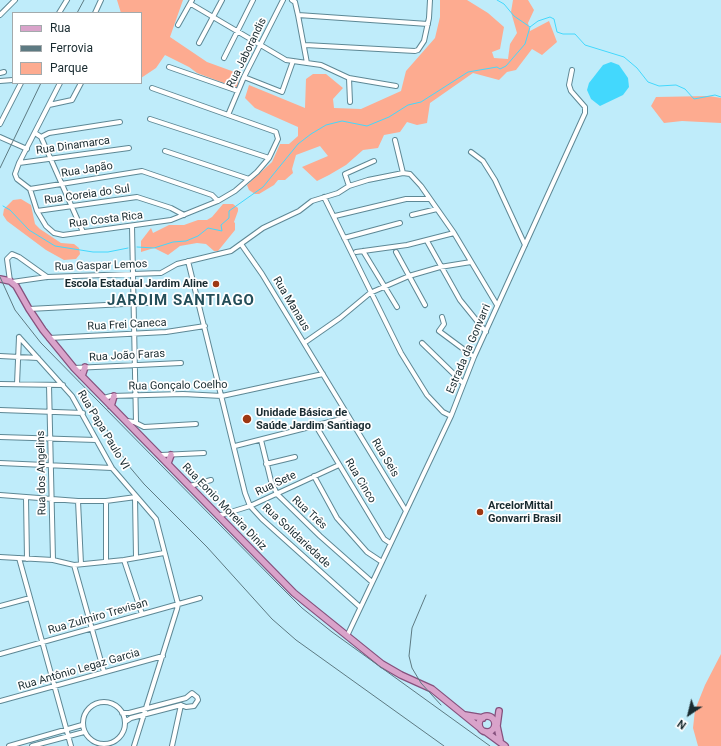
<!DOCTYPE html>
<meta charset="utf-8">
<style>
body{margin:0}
#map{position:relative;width:721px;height:746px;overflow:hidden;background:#bfecfa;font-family:Roboto,sans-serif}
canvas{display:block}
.legend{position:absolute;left:12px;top:12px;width:130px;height:72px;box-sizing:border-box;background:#fff;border:1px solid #a3aaac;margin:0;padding:5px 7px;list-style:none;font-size:12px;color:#192b30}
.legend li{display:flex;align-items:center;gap:8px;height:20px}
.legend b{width:20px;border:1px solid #a3aaac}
.north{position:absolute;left:669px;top:694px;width:40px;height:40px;-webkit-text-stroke:3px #fff;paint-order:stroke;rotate:215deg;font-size:11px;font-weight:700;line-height:16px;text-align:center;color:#192b30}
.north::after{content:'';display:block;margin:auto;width:14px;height:18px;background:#192b30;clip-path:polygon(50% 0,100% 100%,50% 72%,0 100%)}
</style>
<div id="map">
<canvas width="721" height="746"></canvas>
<ul class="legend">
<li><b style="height:5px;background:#d9a3ca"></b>Rua</li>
<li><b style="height:5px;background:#5d7a82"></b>Ferrovia</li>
<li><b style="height:11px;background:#fdab90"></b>Parque</li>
</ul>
<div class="north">N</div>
</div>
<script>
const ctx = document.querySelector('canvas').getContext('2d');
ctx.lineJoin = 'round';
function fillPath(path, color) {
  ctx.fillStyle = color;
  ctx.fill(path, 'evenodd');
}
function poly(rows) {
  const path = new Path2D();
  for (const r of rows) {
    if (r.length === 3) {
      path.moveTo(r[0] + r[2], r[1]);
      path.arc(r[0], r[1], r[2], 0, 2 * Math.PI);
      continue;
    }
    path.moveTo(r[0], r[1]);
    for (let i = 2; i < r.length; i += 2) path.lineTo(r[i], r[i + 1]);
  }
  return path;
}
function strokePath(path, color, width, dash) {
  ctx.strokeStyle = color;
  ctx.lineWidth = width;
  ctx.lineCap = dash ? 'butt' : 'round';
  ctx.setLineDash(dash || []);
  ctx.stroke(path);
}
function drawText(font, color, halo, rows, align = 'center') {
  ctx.font = font + ' Roboto,sans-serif';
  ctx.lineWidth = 3.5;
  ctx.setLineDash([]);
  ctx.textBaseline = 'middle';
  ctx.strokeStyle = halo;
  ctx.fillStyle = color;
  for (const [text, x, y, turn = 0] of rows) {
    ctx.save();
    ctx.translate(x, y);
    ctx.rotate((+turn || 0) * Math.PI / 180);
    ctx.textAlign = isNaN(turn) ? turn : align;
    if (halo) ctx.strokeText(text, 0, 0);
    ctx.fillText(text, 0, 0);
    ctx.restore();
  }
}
fillPath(poly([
 [117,0,183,0,170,37,207,62,240,74,237,88,197,73,189,67,165,55,156,68,141,78,141,13,121,13],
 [440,0,467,0,488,13,504,27,500,49,492,52,494,58,508,59,510,44,517,33,511,12,513,0,528,0,534,10,528,23,530,31,549,21,557,42,542,55,532,49,516,70,507,72,499,80,473,73,430,103,427,123,417,125,407,122,400,132,384,135,378,148,363,150,346,165,329,175,317,181,302,167,328,156,320,146,296,155,292,169,293,173,285,180,278,180,274,185,259,194,255,194,249,190,247,185,272,162,280,144,289,144,298,136,298,127,255,108,245,98,249,85,305,108,306,79,313,74,326,74,343,88,333,99,334,108,361,109,401,91,406,71,435,38,440,17],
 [709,96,721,98,721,123,682,121,664,123,651,106,656,97],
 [21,199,31,205,35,224,40,229,61,243,74,244,79,248,80,254,76,259,64,260,46,250,7,221,3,215,4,209,13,200],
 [223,204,233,204,238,208,238,211,234,222,235,223,235,230,218,251,214,251,206,244,197,243,180,246,168,255,154,248,141,252,141,241,151,228,153,233,169,225,184,225,198,220,207,220,212,217],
 [721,654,721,746,698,746,693,728,695,710,705,685]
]), '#fdab90');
fillPath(poly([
 [611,62,619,65,628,78,629,87,623,95,600,106,591,99,587,90,589,83,603,65]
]), '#43d8fd');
strokePath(poly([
 [497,0,504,4,514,16,530,27,538,21,550,17,554,19,557,32,563,34,575,34,585,45,624,57,637,68,648,82,659,86,676,85,685,89,694,99,715,95,721,97],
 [3,206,10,210,29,230,55,246,93,252,108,252,128,248],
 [137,247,154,248,173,242,186,241,198,236,208,228,222,231,221,225,229,218,229,211,263,187,298,144,311,134,326,125,342,121,367,126,389,117,408,105,421,102,468,72,497,67,500,69,506,66,525,44,530,27]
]), '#43d8fd', 1);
const minor = poly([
 [292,0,295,2,298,15,307,63],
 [191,4,286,60,321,65,349,78,396,86],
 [59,13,67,0],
 [95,13,101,0],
 [0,15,15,0],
 [298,15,428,24],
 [178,25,192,0],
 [199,43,222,0],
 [305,45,415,51,418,50,424,41,429,18,430,0],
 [224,58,253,0],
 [169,67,238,91],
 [0,73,4,72],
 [244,77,282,92,293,61],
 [349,78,350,102],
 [0,81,13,80],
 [60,83,19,163,15,174,17,179,30,189,37,211,46,226,54,233,63,235,171,220,218,201,235,191,257,172,269,158,278,139,276,132,152,88],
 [49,105,72,100,81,83],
 [228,115,244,77,283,0],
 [150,119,269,158],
 [0,124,21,83],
 [35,133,41,137,83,232],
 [0,137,27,149],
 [41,137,49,133,120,122],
 [395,140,403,173,410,174,421,186,454,233,497,305],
 [165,151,249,179],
 [471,152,483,161,495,180,525,245],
 [19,163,129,148],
 [349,186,345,174,374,161],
 [30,189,142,171,212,195,218,201],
 [324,197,401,353,427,395,443,412,451,416],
 [37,211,137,197,171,208,184,215],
 [412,215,437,209],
 [335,216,406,199,430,199],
 [132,226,136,422],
 [344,238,400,223],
 [427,241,460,300,486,332],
 [241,244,262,274,406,511],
 [363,251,397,307],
 [356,252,407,245,454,233],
 [396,252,425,305],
 [188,261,245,493,250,506,262,519,360,607],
 [10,281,7,259,12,254,19,257,47,277],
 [12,282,47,277,161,273,177,264,231,251,263,228,299,211,312,201,338,193,349,186,368,180,403,173],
 [29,309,163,302],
 [442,317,444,324,439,331,474,357],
 [19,337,72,396,112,468,156,519,178,604,177,609,134,746],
 [49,338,166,332,205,326],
 [304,343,340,318,370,293,409,276,440,267,471,262],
 [422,343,463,383],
 [0,356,38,358],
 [74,368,181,363],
 [0,384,63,385],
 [17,384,19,337],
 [49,385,53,560],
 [104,398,111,396,183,394,222,396,323,374],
 [0,410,83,413],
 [127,421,134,422,144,427,196,424],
 [316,426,384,539,390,543],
 [0,437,96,440],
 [261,440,271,481,277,494,320,536,372,582],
 [235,446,349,417],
 [161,455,204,453],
 [0,463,112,468],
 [266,464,295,457],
 [314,476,337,518,367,552,382,562],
 [190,486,211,480],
 [0,495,78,501,106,501,136,497],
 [135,497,136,557],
 [26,498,27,559],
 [78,501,81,564],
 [106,501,106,562],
 [218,516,250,506,339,465],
 [0,557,53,560,74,565,124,560,164,553],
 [19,558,71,746],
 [124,560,142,614],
 [74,565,104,672],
 [0,606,30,598],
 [347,636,451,416,474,357,585,113,585,107,571,91,569,85,572,70],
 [0,654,200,598],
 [0,701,163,656],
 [104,723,21],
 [122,713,129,713,186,698,192,693,197,697,198,700,194,706,186,707,181,705,131,718,125,722],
 [9,746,82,725],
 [32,746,84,732],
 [172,746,181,705]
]);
const major = poly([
 [0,279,10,281,16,286,29,309,43,330,74,368,294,593,382,664,401,675,432,689,480,728],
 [82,376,85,367],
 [111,406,114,396],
 [168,463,171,455],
 [499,711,497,726,500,740],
 [465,715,483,718],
 [487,724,8],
 [486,732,505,746]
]);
strokePath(minor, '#5e8895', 6);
strokePath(major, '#85517d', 8);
strokePath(minor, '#fff', 4);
strokePath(major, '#d9a3ca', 5.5);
strokePath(poly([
 [77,13,84,0],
 [0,168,41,83],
 [0,277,15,310,41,343,278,584,302,608,332,632,490,746],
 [86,395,128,465,144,484,207,547,272,619,296,640,444,746],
 [426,595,412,628,409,656,412,668,421,683,441,705]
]), '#5d7a82', 1);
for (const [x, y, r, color] of [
 [216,284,4,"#9e3812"],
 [247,419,5,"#9e3812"],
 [480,512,4,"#9e3812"]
]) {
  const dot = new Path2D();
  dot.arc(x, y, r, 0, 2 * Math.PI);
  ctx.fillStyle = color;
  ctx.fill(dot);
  strokePath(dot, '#fff', 1.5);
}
drawText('11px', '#192b30', '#fff', [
 ["Rua Jaborandis",247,53,-64],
 ["Rua Dinamarca",73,146,-8],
 ["Rua Japão",87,170,-9],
 ["Rua Coreia do Sul",87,195,-8],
 ["Rua Costa Rica",106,220,-7],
 ["Rua Gaspar Lemos",101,266,-2],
 ["Rua Manaus",291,304,59],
 ["Rua Frei Caneca",127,325,-3],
 ["Estrada da Gonvarri",469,349,-67],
 ["Rua João Faras",127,356,-3],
 ["Rua Gonçalo Coelho",178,386,-1],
 ["Rua Papa Paulo VI",103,430,59],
 ["Rua Seis",385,458,59],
 ["Rua dos Angelins",42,473,-91],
 ["Rua Cinco",360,481,59],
 ["Rua Sete",276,484,-25],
 ["Rua Eonio Moreira Diniz",224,507,46],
 ["Rua Três",309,513,43],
 ["Rua Solidariedade",296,536,43],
 ["Rua Zulmiro Trevisan",98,617,-16],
 ["Rua Antônio Legaz Garcia",79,670,-16]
]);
drawText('bold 11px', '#192b30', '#fff', [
 ["Escola Estadual Jardim Aline",208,284,"right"],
 ["Unidade Básica de",256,413],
 ["Saúde Jardim Santiago",256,426],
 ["ArcelorMittal",488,506],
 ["Gonvarri Brasil",488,519]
], 'left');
ctx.letterSpacing = '1px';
drawText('bold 15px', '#244e59', '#fff', [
 ["JARDIM SANTIAGO",181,301]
]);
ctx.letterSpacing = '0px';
</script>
